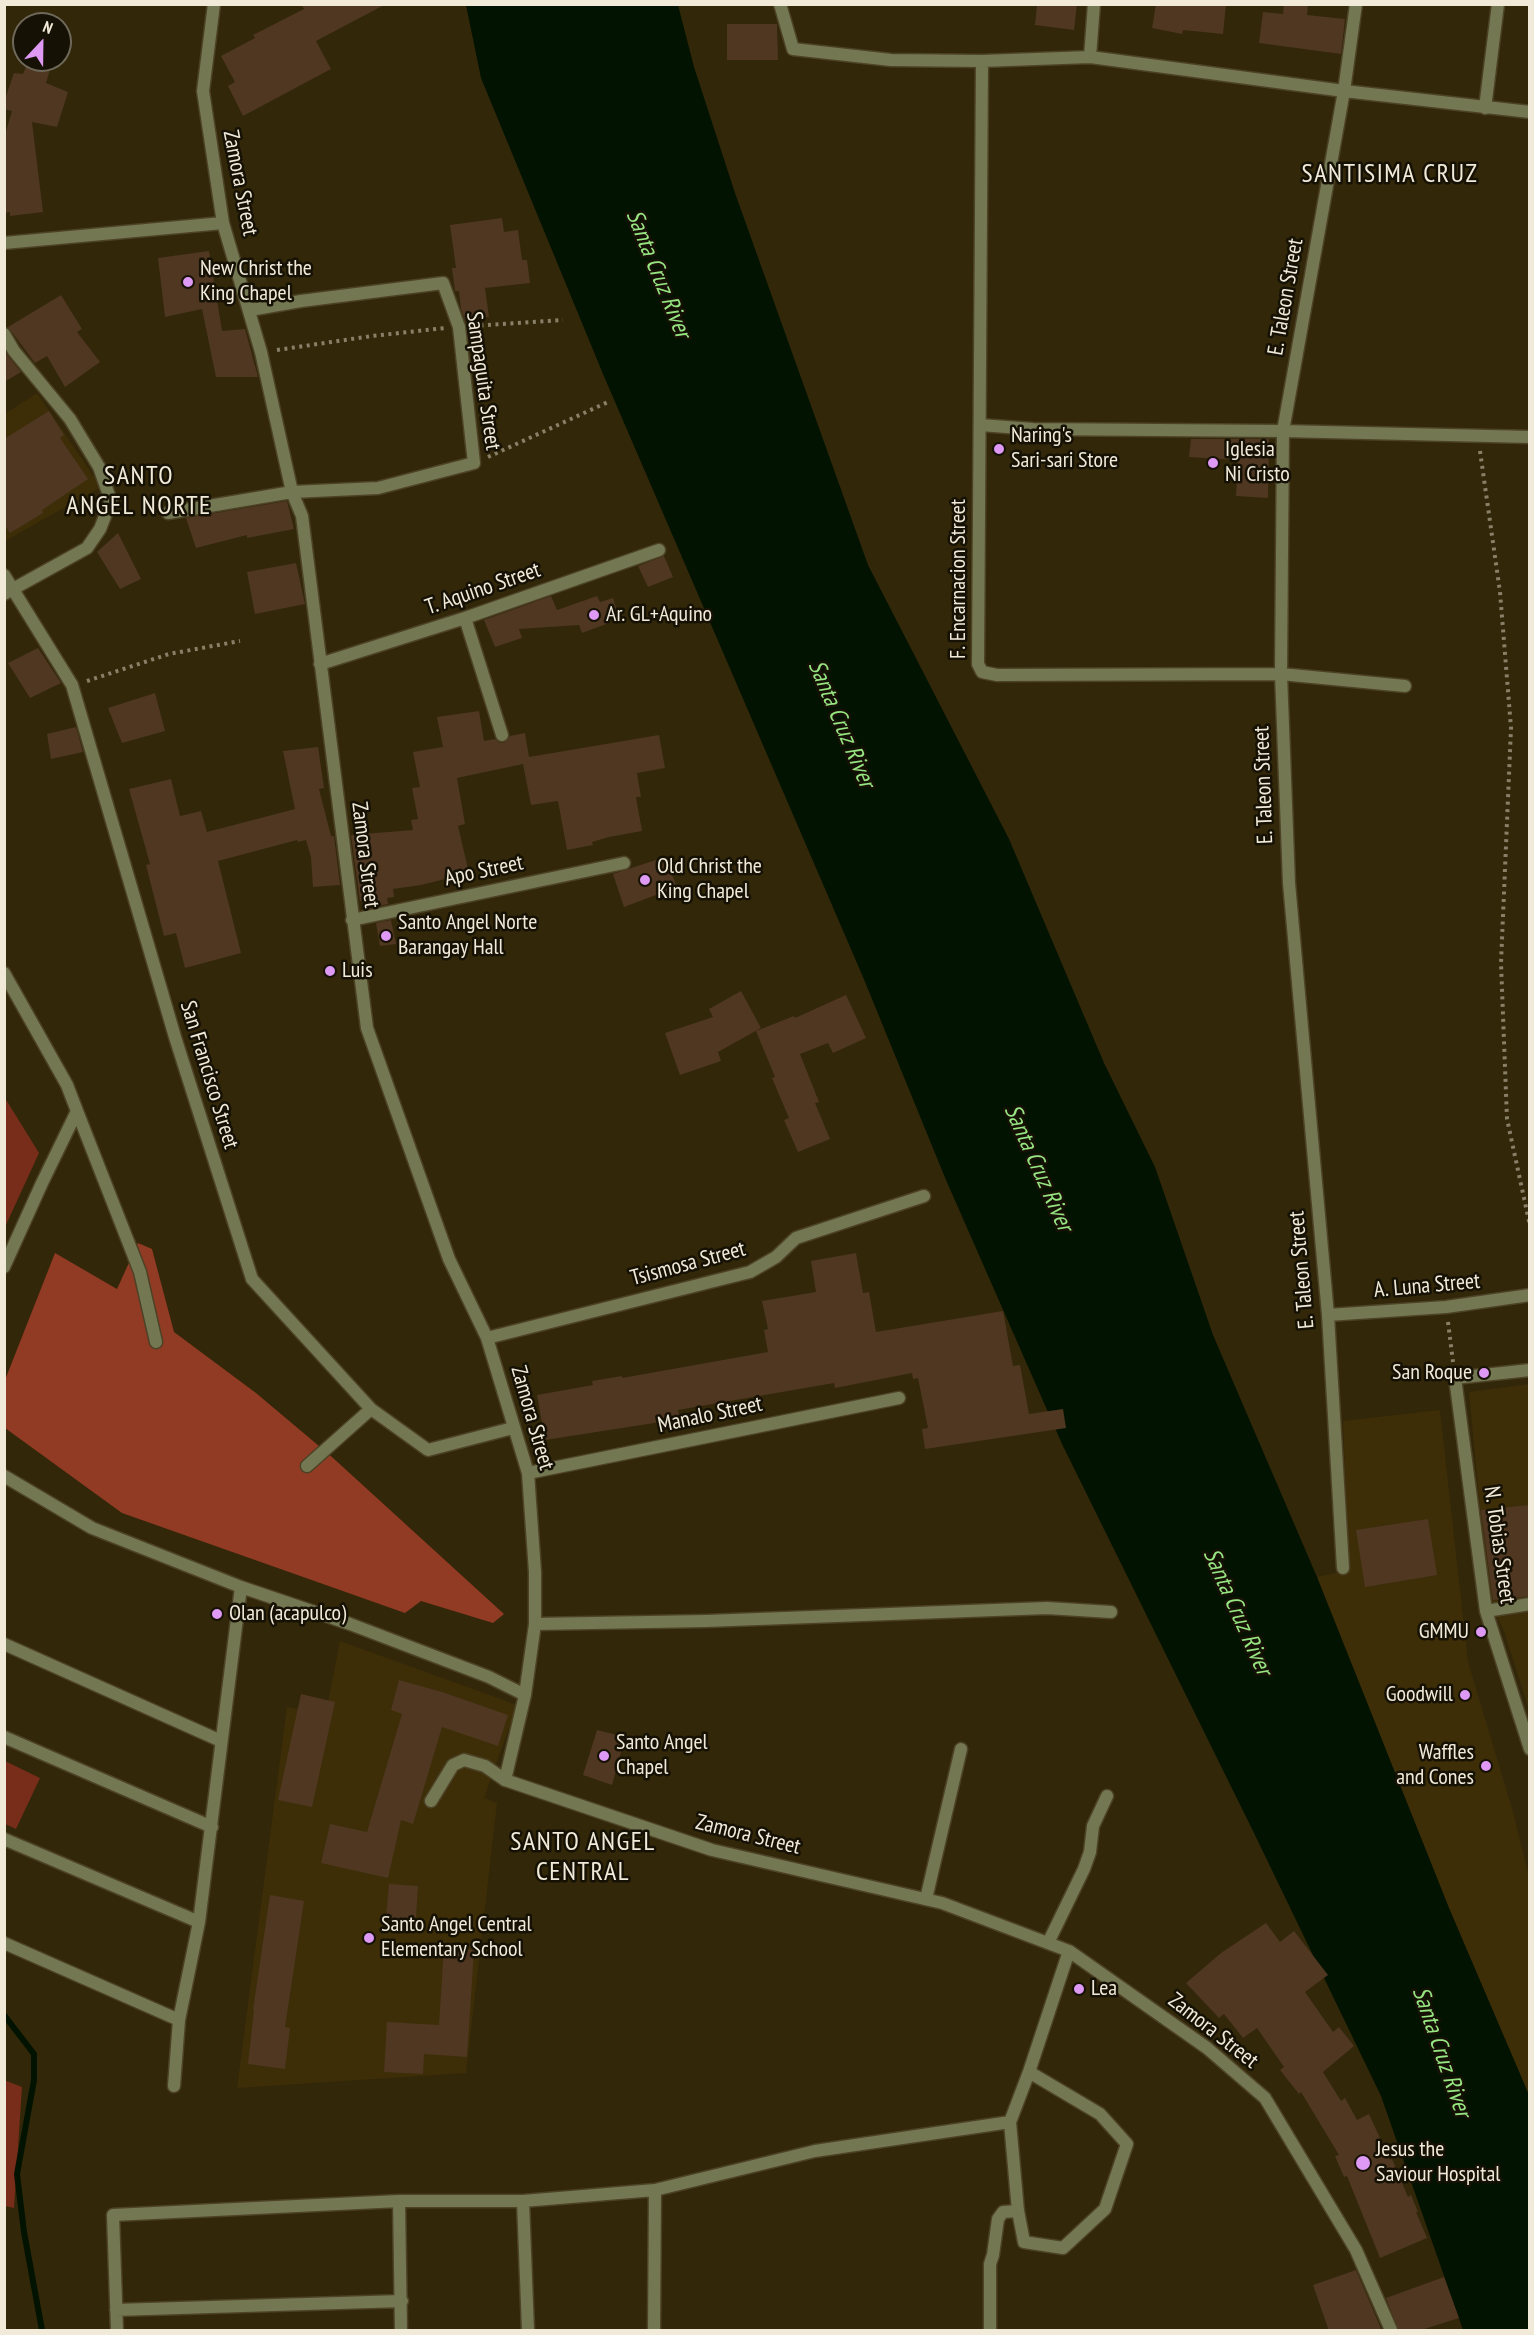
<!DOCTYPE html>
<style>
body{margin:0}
#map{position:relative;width:1534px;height:2335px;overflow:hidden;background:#322709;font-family:"PT Sans Narrow",sans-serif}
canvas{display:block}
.frame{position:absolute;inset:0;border:6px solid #f1ead9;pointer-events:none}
.north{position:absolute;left:12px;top:12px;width:60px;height:60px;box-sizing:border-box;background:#161105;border:2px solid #6e685a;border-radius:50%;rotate:22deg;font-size:16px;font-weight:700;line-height:24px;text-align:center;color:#f1ead9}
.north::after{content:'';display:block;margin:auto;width:21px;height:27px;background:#dd99f3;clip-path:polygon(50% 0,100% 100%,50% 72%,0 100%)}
</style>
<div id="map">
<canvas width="1534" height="2335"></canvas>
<div class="frame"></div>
<div class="north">N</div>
</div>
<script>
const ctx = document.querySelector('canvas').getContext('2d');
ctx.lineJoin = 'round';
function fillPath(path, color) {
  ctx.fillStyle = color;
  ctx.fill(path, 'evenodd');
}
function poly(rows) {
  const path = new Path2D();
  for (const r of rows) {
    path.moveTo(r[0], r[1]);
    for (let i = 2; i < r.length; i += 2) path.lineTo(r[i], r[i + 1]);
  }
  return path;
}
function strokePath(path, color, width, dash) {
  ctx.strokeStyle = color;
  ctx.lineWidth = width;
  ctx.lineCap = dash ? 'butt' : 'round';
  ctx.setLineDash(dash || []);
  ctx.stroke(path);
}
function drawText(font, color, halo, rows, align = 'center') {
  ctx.font = font + ' "PT Sans Narrow",sans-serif';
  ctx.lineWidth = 5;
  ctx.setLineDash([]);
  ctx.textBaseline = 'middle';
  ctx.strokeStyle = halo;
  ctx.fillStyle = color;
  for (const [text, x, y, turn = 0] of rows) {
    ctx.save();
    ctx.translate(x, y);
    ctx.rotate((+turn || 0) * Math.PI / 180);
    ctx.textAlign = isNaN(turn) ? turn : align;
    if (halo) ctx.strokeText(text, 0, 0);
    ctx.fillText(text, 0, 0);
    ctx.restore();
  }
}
fillPath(poly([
 [37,393,101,487,5,541,5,414],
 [1529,1384,1529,1710,1504,1631,1489,1601,1469,1392],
 [1440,1410,1468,1662,1513,1812,1529,1876,1529,2095,1449,1908,1317,1577,1349,1570,1343,1421],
 [340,1641,517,1705,484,1798,497,1803,466,2073,237,2088,287,1707,326,1713]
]), '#3d2e08');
fillPath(poly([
 [5,1098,39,1153,5,1227,4,1098],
 [5,1761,40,1778,16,1829,5,1824],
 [4,2080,22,2087,14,2208,5,2206]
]), '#772d1a');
fillPath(poly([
 [138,1243,152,1249,174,1332,256,1393,332,1457,504,1614,493,1623,421,1601,405,1613,122,1513,5,1428,5,1380,55,1253,117,1289]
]), '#913a24');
fillPath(poly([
 [466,5,678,5,694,67,735,193,868,565,1009,839,1104,1063,1155,1167,1213,1335,1317,1577,1449,1908,1529,2095,1529,2330,1463,2330,1381,2096,1254,1833,1062,1444,946,1180,863,977,603,374,481,78]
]), '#031301');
strokePath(poly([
 [4,2015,34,2054,34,2080,17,2174,24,2232,42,2330]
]), '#031301', 6);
fillPath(poly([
 [301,4,386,4,316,41,331,69,243,116,228,86,235,82,221,56,255,38,253,35,304,9],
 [1037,4,1077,4,1074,30,1035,25],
 [1156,4,1226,4,1223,34,1183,30,1182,34,1152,28],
 [1284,4,1308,4,1307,15,1345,19,1341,54,1259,43,1263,12,1283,14],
 [727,24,777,24,778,60,727,60],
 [29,60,38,60,51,66,46,83,68,92,57,127,32,122,43,212,10,216,10,212,4,213,4,138,12,111,4,109,4,102,14,73,23,74],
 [502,218,504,232,518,230,522,260,527,260,530,283,485,288,489,317,465,320,461,309,459,291,455,291,452,268,456,268,450,225],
 [209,251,222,331,245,329,258,377,216,377,202,309,165,317,158,258],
 [61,295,82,329,77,332,100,362,65,387,47,356,35,363,8,327],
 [4,351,21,372,4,382],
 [49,411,64,435,60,438,88,479,42,510,43,513,10,533,4,524,4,439],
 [1191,439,1269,439,1268,498,1236,496,1238,460,1189,457],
 [287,501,294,529,247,538,247,535,196,548,186,518],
 [118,533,141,579,120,589,97,552],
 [664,556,673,577,648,587,638,566],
 [296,563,305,604,255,614,247,572],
 [551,596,557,610,597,596,600,602,613,598,618,614,607,617,609,623,582,633,579,625,519,629,522,638,495,647,484,620],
 [38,648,61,683,30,698,8,663],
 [155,693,165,731,122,743,108,708],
 [479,711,484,741,495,739,500,743,504,743,510,736,525,733,529,757,659,735,665,768,637,773,641,797,636,797,642,831,609,837,592,842,593,845,567,850,558,801,531,805,523,764,457,778,465,824,458,826,469,873,421,885,393,889,394,897,387,898,388,904,373,907,372,900,360,901,351,835,413,830,411,820,418,819,412,788,420,787,413,752,443,747,437,717],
 [76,727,83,752,51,759,47,734],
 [318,747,324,788,319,789,331,836,334,836,340,885,313,887,311,857,306,840,298,842,297,840,218,861,241,953,185,968,176,933,164,936,146,865,150,864,129,789,171,779,180,816,201,811,207,832,295,809,283,751],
 [665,857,677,887,624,907,613,874],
 [391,920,396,944,380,946,376,923],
 [741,991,761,1028,718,1052,721,1061,680,1075,665,1033,713,1017,709,1009],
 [846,995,866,1038,833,1053,828,1043,800,1054,819,1102,815,1103,830,1139,798,1152,784,1120,789,1118,772,1078,775,1077,756,1031,794,1016,795,1018],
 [856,1253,863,1293,869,1292,876,1332,1003,1311,1013,1366,1020,1365,1029,1414,1063,1409,1066,1428,925,1449,922,1429,928,1428,918,1378,913,1379,912,1373,835,1388,834,1383,678,1410,680,1419,545,1440,537,1395,593,1385,592,1381,622,1376,622,1378,768,1352,764,1330,768,1329,762,1301,816,1292,811,1261],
 [1530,1505,1530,1596,1493,1600,1481,1510],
 [1428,1519,1437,1575,1365,1587,1356,1530],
 [399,1680,442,1692,508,1715,498,1746,442,1727,413,1824,401,1820,388,1878,321,1863,330,1824,367,1832,402,1714,391,1710],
 [301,1694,335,1702,312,1807,278,1800],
 [597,1730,625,1737,612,1785,583,1775],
 [389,1884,418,1886,415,1931,385,1928],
 [270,1895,304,1901,285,2027,290,2028,285,2069,248,2064,254,2010,253,2010],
 [1266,1923,1280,1942,1294,1931,1328,1975,1305,1992,1333,2032,1339,2027,1354,2046,1323,2072,1341,2101,1345,2098,1357,2120,1369,2114,1390,2160,1392,2159,1408,2197,1411,2195,1418,2212,1416,2212,1427,2238,1380,2258,1347,2176,1344,2177,1335,2156,1339,2155,1301,2092,1299,2094,1280,2070,1284,2067,1257,2028,1243,2038,1224,2014,1219,2018,1186,1983,1221,1953],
 [444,1948,474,1950,467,2057,424,2054,423,2074,384,2072,387,2022,439,2025],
 [1356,2270,1382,2331,1329,2331,1313,2285],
 [1444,2277,1459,2318,1418,2331,1399,2331,1386,2298]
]), '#4f3722');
const service = poly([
 [980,425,1033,429,1283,431],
 [431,1801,453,1765,464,1760,485,1766,505,1780],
 [990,2330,990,2264,993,2255,998,2219,1003,2212,1018,2211]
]);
const minor = poly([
 [214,4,203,91,223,223,261,352,292,492,302,516,367,1028,449,1259,487,1338,528,1473,535,1572,535,1624,525,1695,505,1780,712,1850,942,1903,1069,1951,1207,2048,1265,2098,1356,2250,1391,2330],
 [780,4,793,49,891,60,982,61,1090,57,1344,91,1530,112],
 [1090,57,1094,4],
 [982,61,978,664,982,672,997,675,1281,674,1405,686],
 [1485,108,1498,4],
 [4,243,223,223],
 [4,334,14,351,70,419,99,467,111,501,100,529,87,548,4,594],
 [1283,431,1530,437],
 [168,513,292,492,378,488,474,463,459,327,443,283,301,301,250,310],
 [4,575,72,685,175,1037,252,1279,371,1409,428,1450,513,1428],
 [465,618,502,735],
 [320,664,465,618,659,550],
 [352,920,624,863],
 [4,973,67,1085,77,1111,42,1183,4,1267],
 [77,1111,140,1272,156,1342],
 [1328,1315,1446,1307,1530,1295],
 [487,1338,750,1272,776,1257,796,1238,924,1196],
 [1530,1370,1455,1378,1486,1611,1530,1749],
 [307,1466,371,1409],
 [528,1473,899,1398],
 [4,1476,92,1528,241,1587,350,1624,489,1677,525,1695],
 [1343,1568,1328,1315,1289,883,1281,674,1283,431,1344,91,1356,4],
 [1486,1611,1530,1604],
 [535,1624,706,1621,1047,1608,1111,1612],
 [4,1644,221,1741],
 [4,1737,212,1827],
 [4,1839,199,1922],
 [926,1899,961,1749],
 [4,1943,179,2020],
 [1048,1943,1084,1869,1090,1852,1093,1826,1107,1796],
 [174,2086,179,2020,199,1922,241,1587],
 [1010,2122,1018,2211,1024,2242,1063,2248,1105,2209,1127,2144,1100,2114,1029,2072],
 [399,2201,401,2330],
 [523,2201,528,2330],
 [116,2310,402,2301],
 [117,2330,113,2215,399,2201,523,2201,655,2190,815,2151,1010,2122,1029,2072,1069,1951],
 [654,2330,655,2190]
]);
strokePath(service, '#4d4226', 15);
strokePath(minor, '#4d4226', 15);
strokePath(poly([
 [473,326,563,320],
 [277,350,372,336,445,328],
 [1480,451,1500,592,1511,728,1501,963,1507,1119,1530,1226],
 [488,457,608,402],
 [87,681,169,654,240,641],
 [1448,1322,1453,1362]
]), '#898068', 4, [3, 4.5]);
strokePath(service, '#737752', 12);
strokePath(minor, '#737752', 12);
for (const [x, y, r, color] of [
 [188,282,6,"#dd99f3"],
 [999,449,6,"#dd99f3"],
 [1213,463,6,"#dd99f3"],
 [594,615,6,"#dd99f3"],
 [645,880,6,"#dd99f3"],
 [386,936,6,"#dd99f3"],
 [330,971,6,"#dd99f3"],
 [1484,1373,6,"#dd99f3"],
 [217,1614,6,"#dd99f3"],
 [1481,1632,6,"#dd99f3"],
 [1465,1695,6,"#dd99f3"],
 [604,1756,6,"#dd99f3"],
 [1486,1766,6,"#dd99f3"],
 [369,1938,6,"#dd99f3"],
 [1079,1989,6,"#dd99f3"],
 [1363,2163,8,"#dd99f3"]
]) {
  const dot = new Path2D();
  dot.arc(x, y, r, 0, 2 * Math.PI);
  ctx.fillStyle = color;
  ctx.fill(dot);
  strokePath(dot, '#161105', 2);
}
drawText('22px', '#f1ead9', '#161105', [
 ["Zamora Street",240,183,79],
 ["E. Taleon Street",1286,297,-80],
 ["Sampaguita Street",483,381,82],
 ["F. Encarnacion Street",959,579,-90],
 ["T. Aquino Street",483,589,-19],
 ["E. Taleon Street",1264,785,-92],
 ["Zamora Street",365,855,83],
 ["Apo Street",484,871,-12],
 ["San Francisco Street",209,1075,73],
 ["Tsismosa Street",688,1264,-15],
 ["E. Taleon Street",1302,1270,-95],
 ["A. Luna Street",1427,1286,-5],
 ["Manalo Street",710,1415,-12],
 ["Zamora Street",532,1418,74],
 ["N. Tobias Street",1499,1545,82],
 ["Zamora Street",748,1835,14],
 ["Zamora Street",1213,2031,38]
]);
drawText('22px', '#f1ead9', '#161105', [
 ["New Christ the",200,269],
 ["King Chapel",200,294],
 ["Naring's",1011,436],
 ["Sari-sari Store",1011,461],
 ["Iglesia",1225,450],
 ["Ni Cristo",1225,475],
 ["Ar. GL+Aquino",606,615],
 ["Old Christ the",657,867],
 ["King Chapel",657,892],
 ["Santo Angel Norte",398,923],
 ["Barangay Hall",398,948],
 ["Luis",342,971],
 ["San Roque",1472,1373,"right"],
 ["Olan (acapulco)",229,1614],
 ["GMMU",1469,1632,"right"],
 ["Goodwill",1453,1695,"right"],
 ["Santo Angel",616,1743],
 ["Chapel",616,1768],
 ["Waffles",1474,1753,"right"],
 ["and Cones",1474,1778,"right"],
 ["Santo Angel Central",381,1925],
 ["Elementary School",381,1950],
 ["Lea",1091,1989],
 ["Jesus the",1376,2150],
 ["Saviour Hospital",1376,2175]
], 'left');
drawText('italic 24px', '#96e582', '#161105', [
 ["Santa Cruz River",658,274,68],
 ["Santa Cruz River",841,724,67],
 ["Santa Cruz River",1038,1168,66],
 ["Santa Cruz River",1237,1612,66],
 ["Santa Cruz River",1441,2052,71]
]);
ctx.letterSpacing = '1.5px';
drawText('26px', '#f1ead9', '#161105', [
 ["SANTISIMA CRUZ",1390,175],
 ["SANTO",139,477],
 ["ANGEL NORTE",139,507],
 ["SANTO ANGEL",583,1843],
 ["CENTRAL",583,1873]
]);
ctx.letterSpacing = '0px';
</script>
